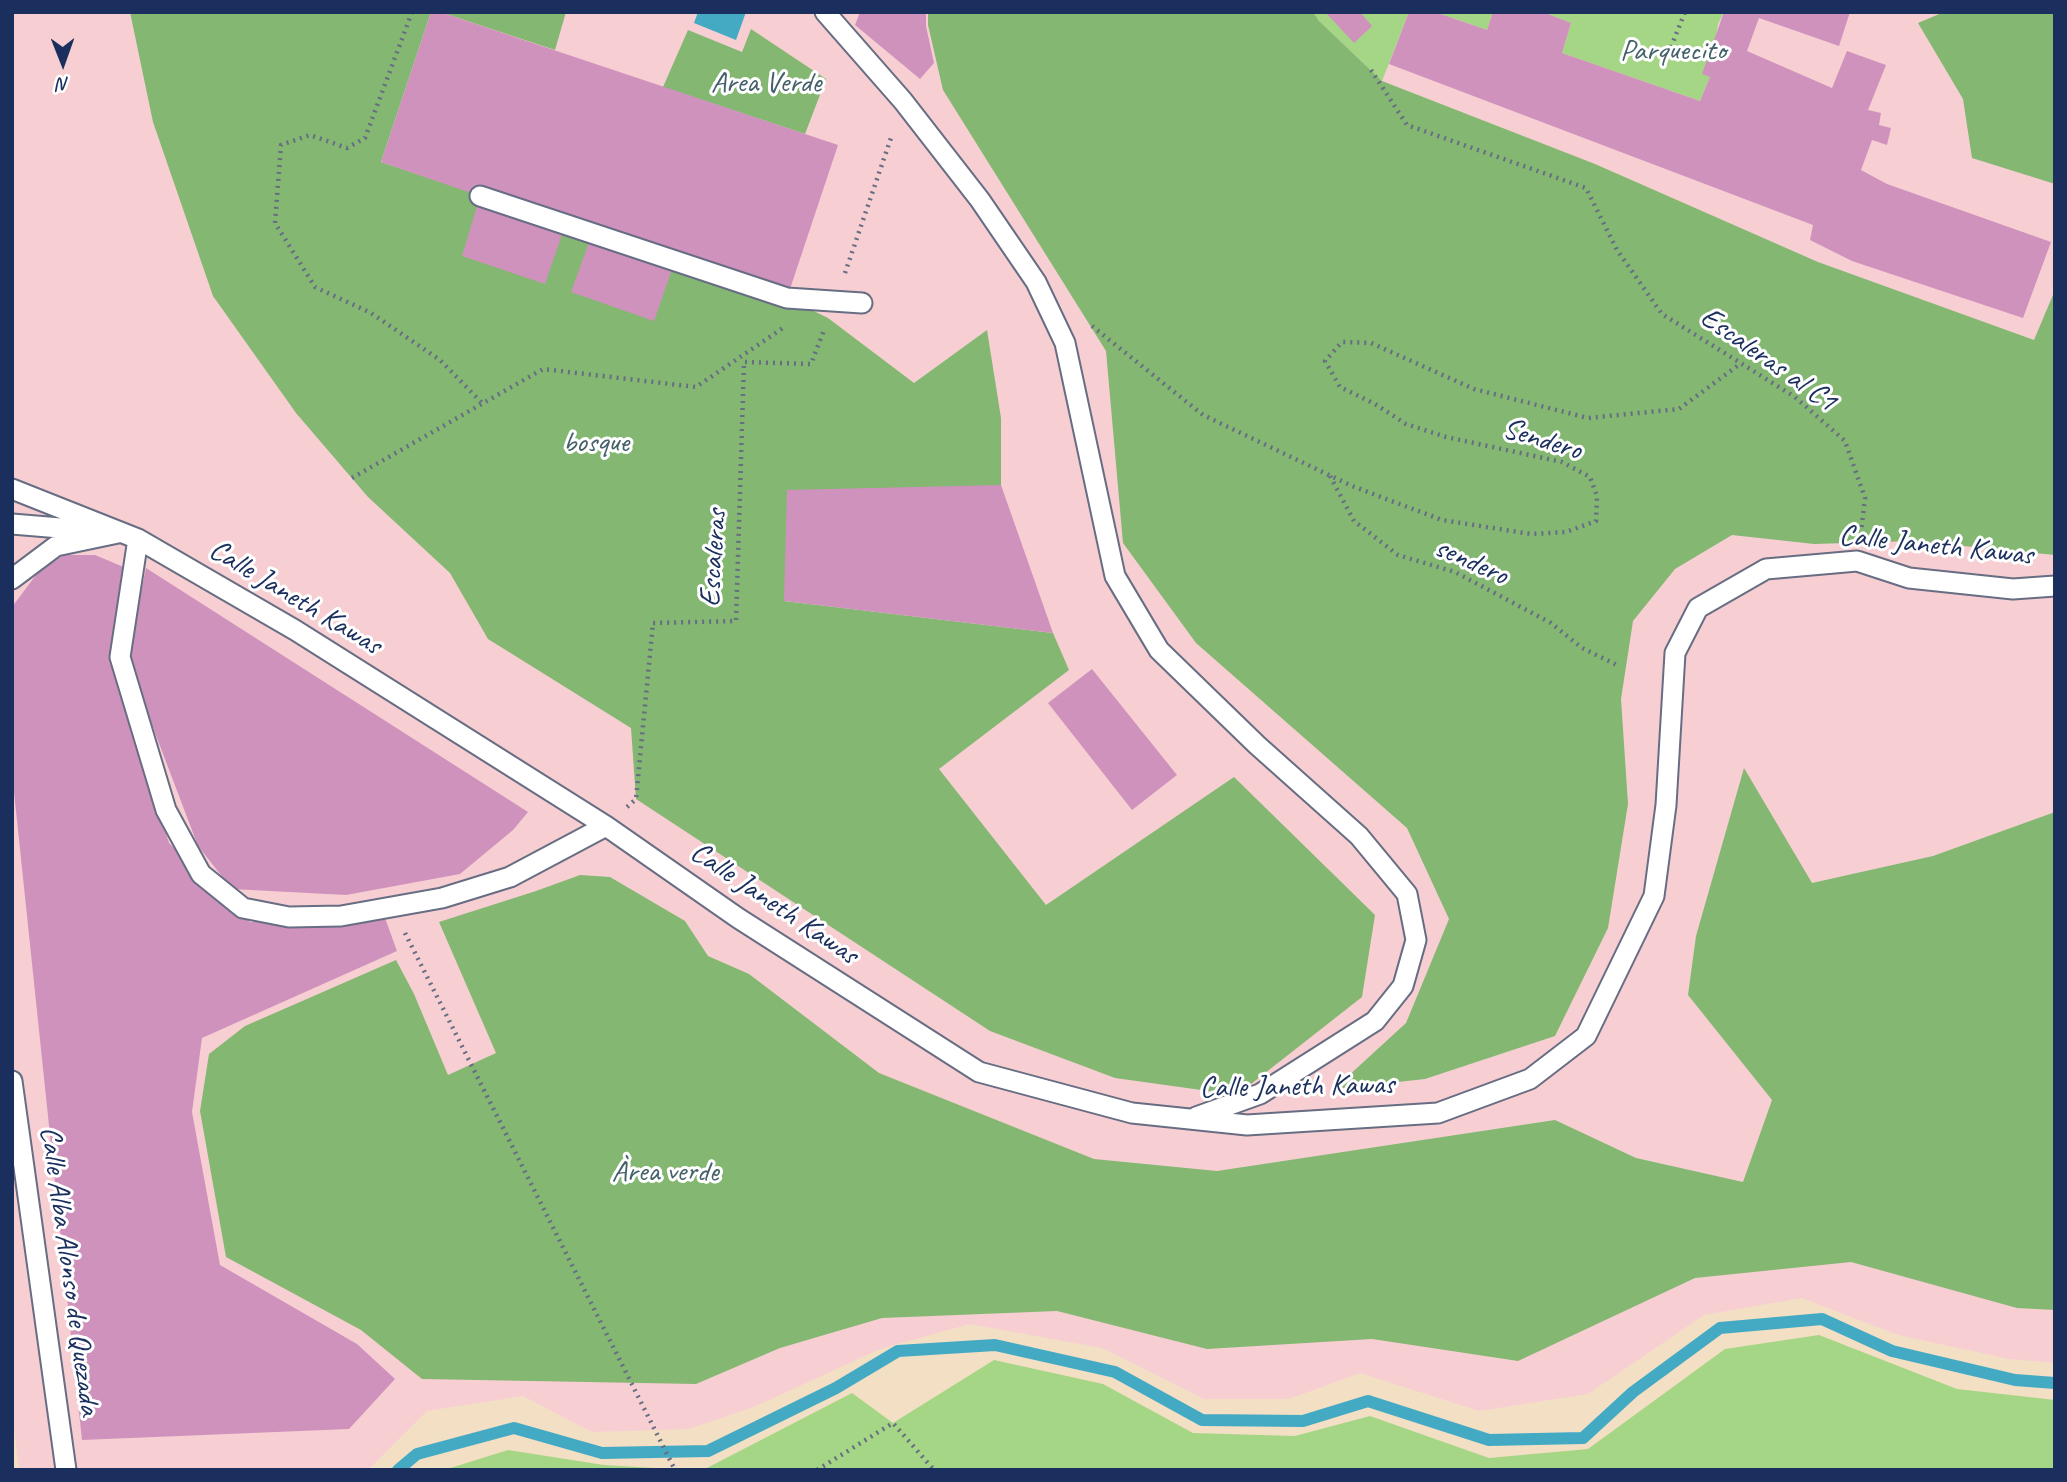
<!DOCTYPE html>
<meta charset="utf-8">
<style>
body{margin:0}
#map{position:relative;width:2067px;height:1482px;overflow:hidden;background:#f3dfc4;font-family:Caveat,sans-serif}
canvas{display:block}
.frame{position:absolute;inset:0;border:14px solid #1b2f5e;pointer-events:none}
.north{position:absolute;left:28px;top:28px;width:70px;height:70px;-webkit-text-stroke:5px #fff;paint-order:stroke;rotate:179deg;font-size:19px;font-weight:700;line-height:28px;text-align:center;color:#1b2f5e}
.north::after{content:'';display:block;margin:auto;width:24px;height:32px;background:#1b2f5e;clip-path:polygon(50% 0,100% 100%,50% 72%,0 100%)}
</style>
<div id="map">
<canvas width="2067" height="1482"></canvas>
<div class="frame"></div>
<div class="north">N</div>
</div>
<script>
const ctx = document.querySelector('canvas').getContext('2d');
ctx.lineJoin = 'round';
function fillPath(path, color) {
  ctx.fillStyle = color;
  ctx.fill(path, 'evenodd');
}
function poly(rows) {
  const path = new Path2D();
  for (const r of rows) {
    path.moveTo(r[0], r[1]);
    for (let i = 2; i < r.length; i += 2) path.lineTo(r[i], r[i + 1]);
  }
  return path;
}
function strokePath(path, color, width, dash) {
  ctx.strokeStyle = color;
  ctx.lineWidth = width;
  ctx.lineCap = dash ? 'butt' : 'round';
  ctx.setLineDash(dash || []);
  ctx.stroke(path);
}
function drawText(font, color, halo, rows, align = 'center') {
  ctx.font = font + ' Caveat,sans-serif';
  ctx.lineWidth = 6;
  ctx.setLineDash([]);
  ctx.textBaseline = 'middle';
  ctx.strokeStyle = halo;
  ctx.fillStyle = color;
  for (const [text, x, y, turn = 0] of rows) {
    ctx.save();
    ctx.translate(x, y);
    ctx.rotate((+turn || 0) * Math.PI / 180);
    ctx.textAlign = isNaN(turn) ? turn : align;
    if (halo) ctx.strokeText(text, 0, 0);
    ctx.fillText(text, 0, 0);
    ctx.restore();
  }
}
fillPath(poly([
 [12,12,2055,12,2055,1363,2009,1359,1898,1335,1802,1298,1704,1315,1588,1394,1479,1411,1360,1373,1289,1399,1204,1399,1102,1348,970,1324,880,1349,756,1406,689,1429,592,1432,523,1396,427,1411,368,1470,19,1470,14,1428,12,1427]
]), '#f7cfd3');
fillPath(poly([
 [1313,12,1409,12,1382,81,1319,21],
 [1435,12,1493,12,1487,30],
 [1543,12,1724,12,1718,24,1710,77,1700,101,1562,53,1571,23],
 [1819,1335,1957,1389,2055,1400,2055,1470,703,1470,852,1393,893,1423,994,1360,1103,1384,1193,1433,1295,1436,1370,1416,1489,1458,1588,1449,1725,1349],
 [508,1450,604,1465,688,1470,444,1470]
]), '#a5d685');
fillPath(poly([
 [130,12,431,12,381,162,787,298,828,318,914,383,987,330,1001,418,1001,485,784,601,1053,633,1069,670,939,769,1046,905,1234,777,1375,915,1362,997,1237,1095,1115,1078,990,1031,636,799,631,728,488,639,450,573,368,497,296,413,213,296,153,122],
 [440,12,566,12,555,50],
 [928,12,1313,12,1319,21,1382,81,1595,164,1818,262,2034,340,2055,290,2055,555,1913,541,1814,544,1732,535,1675,569,1633,621,1621,699,1628,804,1608,928,1555,1036,1425,1079,1334,1089,1406,1023,1449,919,1407,828,1196,643,1123,543,1106,351,943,90,928,25],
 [1944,12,2055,12,2055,184,1972,158,1963,99,1918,23],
 [751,29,826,79,805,134,663,87,688,30,742,52],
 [1744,768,1812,883,1933,856,2055,812,2055,1310,2017,1308,1851,1262,1695,1278,1518,1361,1372,1339,1207,1349,1057,1311,882,1318,780,1348,696,1384,422,1379,361,1330,226,1257,200,1111,209,1054,245,1026,396,960,414,994,448,1075,496,1053,439,922,536,891,580,875,610,877,685,921,708,956,749,974,879,1073,1094,1159,1217,1171,1555,1120,1636,1158,1743,1182,1772,1100,1688,995,1696,936]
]), '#84b772');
fillPath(poly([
 [698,12,746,12,736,40,694,23]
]), '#44aac4');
strokePath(poly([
 [398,1470,417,1454,514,1428,602,1453,708,1451,836,1388,898,1351,995,1345,1115,1372,1202,1420,1303,1421,1368,1401,1489,1440,1583,1438,1633,1392,1720,1328,1822,1319,1892,1351,2015,1380,2055,1383]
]), '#44aac4', 12);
fillPath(poly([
 [431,12,440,12,838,145,787,298,565,226,545,284,462,256,480,196,381,162],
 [860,12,926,12,926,26,934,63,920,79,855,25],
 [1325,12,1360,12,1372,26,1354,43],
 [1409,12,1435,12,1487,30,1493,12,1543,12,1571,23,1562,53,1700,101,1710,77,1702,74,1724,12,1850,12,1839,46,1759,18,1747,51,1832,88,1847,51,1886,65,1868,110,1881,113,1879,125,1891,128,1887,145,1872,140,1861,170,1887,184,2051,242,2023,318,1852,261,1810,240,1813,225,1389,64],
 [592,234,674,264,654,321,571,292],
 [1001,485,1053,633,784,601,787,490],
 [64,555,95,555,126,568,114,669,169,843,250,922,385,918,397,951,202,1038,192,1112,220,1265,357,1344,395,1379,349,1429,82,1440,12,773,12,607,39,571],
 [146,568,528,812,513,830,460,874,346,895,232,889,198,846,127,659],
 [1092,669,1177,775,1132,810,1048,703]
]), '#cf92bd');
const lane = poly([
 [825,12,903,101,980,200,1036,282,1065,343,1115,576,1159,650,1257,745,1359,836,1407,894,1416,940,1403,986,1375,1021,1260,1094,1196,1117],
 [480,196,787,298,862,303],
 [12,489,138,539,295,630,606,826,738,918,979,1072,1132,1113,1247,1125,1438,1113,1530,1079,1586,1036,1654,896,1666,805,1675,653,1698,608,1766,569,1857,561,1909,578,2013,589,2055,586],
 [12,524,96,531],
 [138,539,120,657,166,810,201,874,243,908,289,917,341,916,442,898,510,877,606,826],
 [12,579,56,546,118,533],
 [12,1081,66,1470]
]);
strokePath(lane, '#676d82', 23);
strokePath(poly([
 [412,12,365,138,347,148,310,135,281,145,275,223,315,287,371,313,440,360,483,404],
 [1671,47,1685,12],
 [1371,70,1407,125,1586,188,1617,250,1662,314,1795,397,1845,441,1865,498,1861,533],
 [845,273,892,135],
 [1092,326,1203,415,1352,486,1442,520,1531,534,1566,532,1596,521,1597,496,1590,477,1562,462,1446,437,1406,424,1375,404,1340,387,1325,361,1342,342,1371,343,1474,389,1588,418,1679,409,1740,364],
 [1330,476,1354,521,1398,555,1455,572,1551,623,1582,648,1617,665],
 [352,478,543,369,696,387,783,328],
 [627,807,636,799,653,623,736,621,744,362,811,364,824,330],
 [405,933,675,1470],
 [817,1470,893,1423,934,1470]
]), '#676d82', 4.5, [2, 5]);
strokePath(lane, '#fff', 19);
drawText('30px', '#44616a', '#fff', [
 ["Parquecito",1673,51],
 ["Area Verde",766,83],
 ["bosque",596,443],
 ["Àrea verde",665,1172]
]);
drawText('30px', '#1b2f5e', '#fff', [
 ["Escaleras al C1",1768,360,35],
 ["Sendero",1542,440,17],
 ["Calle Janeth Kawas",1936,546,6],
 ["Escaleras",714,558,-86],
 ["sendero",1471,562,24],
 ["Calle Janeth Kawas",295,598,31],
 ["Calle Janeth Kawas",774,904,34],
 ["Calle Janeth Kawas",1297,1087,-1],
 ["Calle Alba Alonso de Quezada",69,1271,82]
]);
</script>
